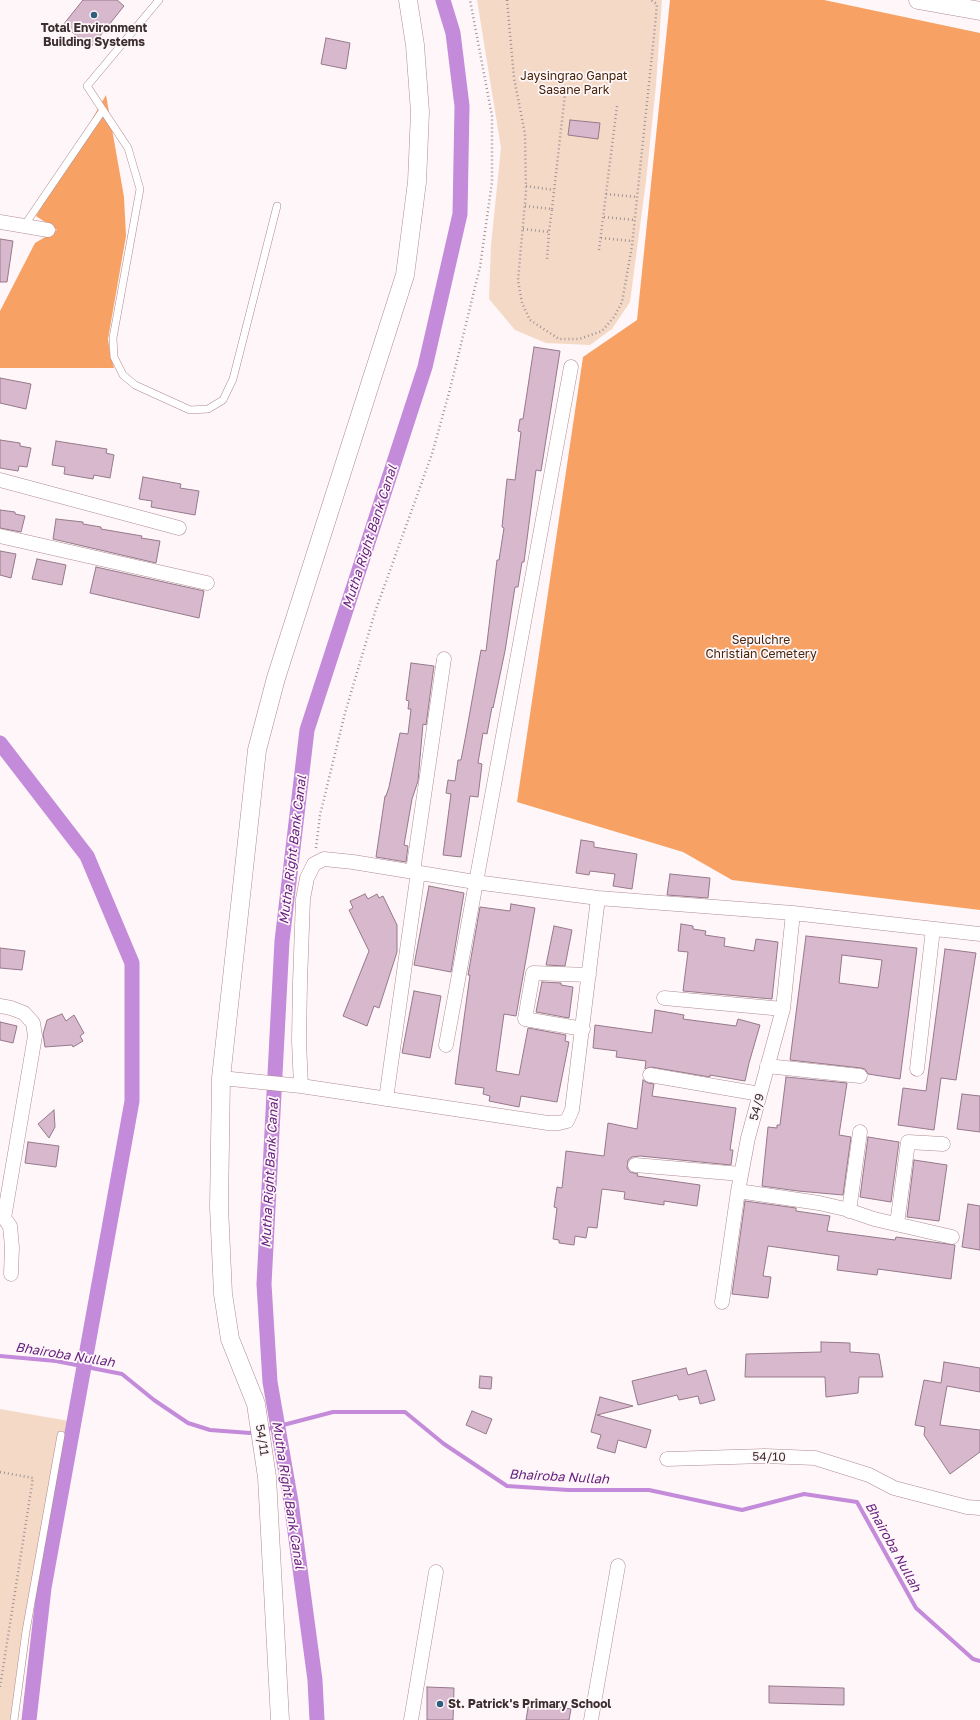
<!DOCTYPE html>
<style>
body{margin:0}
canvas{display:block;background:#fef6f8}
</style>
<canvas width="980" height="1720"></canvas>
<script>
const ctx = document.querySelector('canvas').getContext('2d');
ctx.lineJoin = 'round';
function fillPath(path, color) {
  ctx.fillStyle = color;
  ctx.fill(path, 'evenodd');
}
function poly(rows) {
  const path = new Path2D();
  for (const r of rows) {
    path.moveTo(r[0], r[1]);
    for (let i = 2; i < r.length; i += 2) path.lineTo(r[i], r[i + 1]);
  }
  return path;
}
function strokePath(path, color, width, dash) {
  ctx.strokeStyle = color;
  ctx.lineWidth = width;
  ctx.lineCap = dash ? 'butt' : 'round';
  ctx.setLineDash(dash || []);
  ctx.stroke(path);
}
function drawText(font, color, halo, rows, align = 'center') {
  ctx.font = font + ' "Golos Text",sans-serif';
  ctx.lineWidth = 3.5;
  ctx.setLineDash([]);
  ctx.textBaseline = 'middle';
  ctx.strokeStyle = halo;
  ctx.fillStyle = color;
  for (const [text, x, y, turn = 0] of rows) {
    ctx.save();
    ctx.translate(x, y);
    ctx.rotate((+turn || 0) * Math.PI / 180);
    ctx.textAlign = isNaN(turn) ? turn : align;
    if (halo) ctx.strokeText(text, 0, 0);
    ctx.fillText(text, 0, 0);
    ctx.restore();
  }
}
fillPath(poly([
 [477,0,662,0,656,85,646,181,630,302,612,329,590,345,546,343,515,330,489,299,491,245,501,148],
 [0,1409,69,1421,37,1585,18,1720,0,1720]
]), '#f5d9c7');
fillPath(poly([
 [670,0,824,0,980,33,980,910,732,880,683,852,517,802,583,357,637,320],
 [106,95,124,197,126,236,108,339,110,353,114,368,0,368,0,311,35,243,57,230,36,216]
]), '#f7a264');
strokePath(poly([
 [0,1356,56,1361,122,1374,154,1400,188,1423,210,1430,250,1433,256,1432],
 [264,1430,333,1412,405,1412,444,1444,507,1486,568,1490,649,1490,742,1510,804,1494,857,1502,916,1608,973,1659,980,1661]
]), '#c38bda', 4);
strokePath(poly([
 [0,743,87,856,132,963,132,1101,44,1588,29,1720],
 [317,1720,315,1680,291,1502,270,1382,264,1284,282,941,307,730,425,367,460,214,462,106,453,33,443,0]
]), '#c38bda', 15);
const building = poly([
 [83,0,117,0,124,6,91,47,63,25,83,0],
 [326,38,350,43,346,69,321,64,326,38],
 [570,120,600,123,598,139,568,135,570,120],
 [0,239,13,241,7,282,0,282,0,239],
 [534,347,560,351,541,471,536,470,524,562,522,562,518,587,515,587,505,651,493,708,492,707,487,734,483,733,478,763,482,764,478,797,470,796,461,857,443,855,451,794,446,793,448,780,455,781,458,760,461,760,466,734,481,650,486,651,497,560,499,560,504,528,502,527,507,479,515,480,521,432,518,431,520,419,523,419,534,347],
 [0,378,31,384,26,409,0,403,0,378],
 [0,440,20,443,20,446,31,448,27,467,19,466,18,471,0,468,0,440],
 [56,441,107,449,106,453,114,455,110,478,94,475,93,479,64,474,65,467,52,465,56,441],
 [143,477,181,484,180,488,199,491,195,515,151,507,152,501,139,499,143,477],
 [0,510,15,512,15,514,25,516,21,532,0,528,0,510],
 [56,519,83,522,83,524,101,527,101,529,142,536,141,538,160,541,156,563,53,539,56,519],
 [0,551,16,554,11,578,0,575,0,551],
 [37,559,66,565,62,585,32,579,37,559],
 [96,567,204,591,199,618,90,593,96,567],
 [411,663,434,666,426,725,423,724,418,781,412,799,404,845,408,846,406,862,376,857,385,796,386,796,389,787,400,733,408,734,411,709,408,709,409,701,406,700,411,663],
 [581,840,594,842,594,847,637,854,632,889,613,886,615,874,590,871,589,875,576,873,581,840],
 [670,874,710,878,708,898,667,895,670,874],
 [429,886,464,893,451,972,414,965,429,886],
 [365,894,368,899,377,894,379,898,383,896,397,925,397,952,379,1008,374,1006,367,1026,343,1016,369,951,349,910,353,908,350,901,365,894],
 [511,904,535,908,516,1016,504,1014,496,1071,519,1075,528,1028,566,1035,565,1041,569,1042,557,1102,521,1096,519,1107,489,1101,490,1096,483,1094,484,1088,455,1084,470,975,468,975,480,907,510,911,511,904],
 [681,924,693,926,693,929,706,931,705,935,725,938,724,946,754,951,756,939,778,942,772,999,683,991,688,952,678,951,681,924],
 [554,926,572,930,565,966,546,965,554,926],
 [806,936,917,948,900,1079,868,1074,865,1069,861,1068,790,1060,806,936],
 [842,955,882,960,878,988,839,983,842,955],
 [0,948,25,951,22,970,0,968,0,948],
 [945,949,976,953,956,1080,941,1078,934,1130,898,1125,903,1088,926,1091,945,949],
 [542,982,561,983,561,985,573,987,569,1018,536,1012,542,982],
 [414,991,441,996,430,1058,402,1053,414,991],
 [655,1010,684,1015,683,1019,736,1026,738,1019,760,1025,749,1063,745,1081,710,1075,710,1077,651,1067,645,1069,646,1061,616,1057,617,1051,593,1048,595,1025,652,1033,655,1010],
 [62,1014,66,1021,74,1015,84,1033,80,1036,83,1041,73,1047,72,1045,45,1047,43,1034,47,1020,62,1014],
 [0,1022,17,1026,13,1043,0,1040,0,1022],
 [786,1077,847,1083,839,1135,851,1137,843,1195,798,1191,762,1186,768,1127,777,1128,777,1125,780,1125,786,1077],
 [643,1080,648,1083,654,1084,652,1096,736,1108,730,1150,733,1150,731,1165,640,1156,632,1157,628,1160,627,1168,630,1172,638,1174,637,1176,700,1185,697,1206,664,1201,664,1205,624,1199,625,1192,602,1189,597,1228,588,1227,586,1238,575,1236,574,1245,559,1243,559,1240,553,1239,557,1208,554,1207,557,1187,562,1188,566,1151,604,1156,608,1123,637,1129,643,1080],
 [962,1094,980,1096,980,1132,957,1129,962,1094],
 [54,1110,55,1127,49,1138,38,1124,54,1110],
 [868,1137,899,1142,891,1202,860,1197,868,1137],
 [28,1142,59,1146,56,1167,25,1163,28,1142],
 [914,1160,947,1165,939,1221,907,1217,914,1160],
 [745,1201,796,1208,796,1211,830,1216,827,1231,895,1240,896,1237,955,1245,951,1279,878,1269,877,1275,837,1270,839,1256,768,1246,763,1276,771,1277,768,1298,732,1294,745,1201],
 [968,1204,980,1206,980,1250,962,1247,968,1204],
 [821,1342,850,1343,850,1352,879,1354,883,1377,859,1377,858,1393,826,1397,825,1377,745,1377,746,1354,821,1352,821,1342],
 [944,1362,980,1368,980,1392,947,1386,940,1425,980,1430,980,1452,950,1474,924,1435,925,1427,915,1425,924,1380,941,1383,944,1362],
 [686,1368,688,1375,706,1370,715,1400,700,1404,698,1396,679,1400,677,1395,638,1405,632,1381,686,1368],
 [480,1376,492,1377,491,1389,479,1388,480,1376],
 [600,1397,633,1406,597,1415,651,1430,646,1448,618,1440,615,1453,597,1448,601,1435,591,1432,600,1397],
 [472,1411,492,1419,486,1434,466,1425,472,1411],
 [769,1686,844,1688,844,1705,769,1703,769,1686],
 [427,1687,454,1688,453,1720,427,1720,427,1687],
 [529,1702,571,1709,569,1720,526,1720,529,1702]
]);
fillPath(building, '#d8b8cc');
strokePath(building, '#96798b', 1);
const service = poly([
 [159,0,87,86,128,148,140,189,113,338,114,357,123,375,135,385,190,410,208,409,223,400,233,379,277,206],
 [24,226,103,110],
 [14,1720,26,1631,61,1435]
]);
const minor = poly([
 [0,222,48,230],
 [0,480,179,528],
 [0,536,207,583],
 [413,871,444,659],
 [664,998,783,1009],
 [0,1006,11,1008,24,1013,33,1023,35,1036,4,1218],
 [583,1029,525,1019,533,973,589,975],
 [446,1045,571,367],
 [767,1066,860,1076],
 [917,1069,933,929],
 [650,1075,760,1094],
 [221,1078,301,1086,548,1123,559,1123,567,1121,572,1110,598,898],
 [301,1086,299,1041,300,982,303,899,307,878,314,864,324,859,353,862,475,882,598,898,793,913,980,934],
 [386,1099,418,872],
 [635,1165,741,1174],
 [738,1191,819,1203,845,1209,874,1219,952,1237],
 [849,1211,860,1132],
 [0,1217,4,1218,10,1226,12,1247,11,1274],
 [897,1224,908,1142,943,1144],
 [722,1302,738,1191,748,1138,783,1009,793,913],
 [667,1459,765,1456,815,1458,869,1475,894,1488,967,1507,980,1508],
 [411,1720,436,1572],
 [591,1720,618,1566]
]);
const tertiary = poly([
 [918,0,980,11],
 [280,1720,267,1477,256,1404,230,1339,223,1294,219,1207,221,1078,257,750,276,678,405,275,417,182,420,112,415,45,408,0]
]);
strokePath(service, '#af8b92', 8);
strokePath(minor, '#af8b92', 15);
strokePath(tertiary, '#af8b92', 19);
strokePath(poly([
 [507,0,514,78,525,134,526,192,518,280,522,303,530,320,559,339,579,339,602,331,614,317,622,302,632,246,655,26,657,4,651,0],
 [526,186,554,190],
 [606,194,637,197],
 [525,206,552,209,549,232],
 [552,209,565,94],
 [604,217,635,220],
 [523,229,549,232,547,261],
 [601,238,632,241],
 [599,250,617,106],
 [316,848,320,815,345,713,375,612,432,454,449,393,480,267,492,182,492,116,470,0],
 [0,1472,33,1478,0,1687]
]), '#9e9395', 2.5, [1, 3]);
strokePath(service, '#fff', 7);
strokePath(minor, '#fff', 14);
strokePath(tertiary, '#fff', 18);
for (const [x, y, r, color] of [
 [94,15,4,"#305e7d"],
 [440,1704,4,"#305e7d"]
]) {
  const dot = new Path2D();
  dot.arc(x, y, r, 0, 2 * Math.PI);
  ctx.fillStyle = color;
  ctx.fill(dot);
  strokePath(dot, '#fef6f8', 1.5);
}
drawText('bold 12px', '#3c2d30', '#fef6f8', [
 ["Total Environment",94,28],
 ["Building Systems",94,42],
 ["St. Patrick's Primary School",448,1704,"left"]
]);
drawText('12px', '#46250a', '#fef6f8', [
 ["Jaysingrao Ganpat",574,76],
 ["Sasane Park",574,90],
 ["Sepulchre",761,640],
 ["Christian Cemetery",761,654]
]);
drawText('12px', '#3c2d30', '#fef6f8', [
 ["54/9",757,1107,-75],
 ["54/11",262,1440,81],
 ["54/10",769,1457,1]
]);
drawText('italic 13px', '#672180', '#fef6f8', [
 ["Mutha Right Bank Canal",370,537,-72],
 ["Mutha Right Bank Canal",293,850,-83],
 ["Mutha Right Bank Canal",270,1173,-87],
 ["Bhairoba Nullah",65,1355,9],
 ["Bhairoba Nullah",559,1477,3],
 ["Mutha Right Bank Canal",288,1495,81],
 ["Bhairoba Nullah",893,1547,61]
]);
</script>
